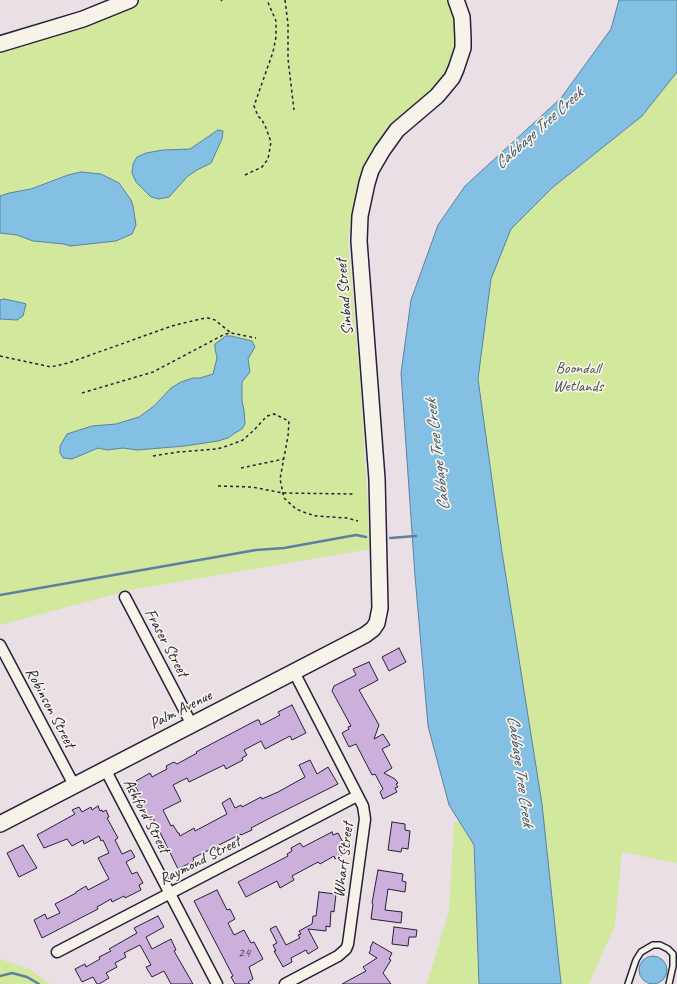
<!DOCTYPE html>
<style>
body{margin:0}
canvas{display:block;background:#eadfe4}
</style>
<canvas width="677" height="984"></canvas>
<script>
const ctx = document.querySelector('canvas').getContext('2d');
ctx.lineJoin = 'round';
function fillPath(path, color) {
  ctx.fillStyle = color;
  ctx.fill(path, 'evenodd');
}
function poly(rows) {
  const path = new Path2D();
  for (const r of rows) {
    if (r.length === 3) {
      path.moveTo(r[0] + r[2], r[1]);
      path.arc(r[0], r[1], r[2], 0, 2 * Math.PI);
      continue;
    }
    path.moveTo(r[0], r[1]);
    for (let i = 2; i < r.length; i += 2) path.lineTo(r[i], r[i + 1]);
  }
  return path;
}
function strokePath(path, color, width, dash) {
  ctx.strokeStyle = color;
  ctx.lineWidth = width;
  ctx.lineCap = dash ? 'butt' : 'round';
  ctx.setLineDash(dash || []);
  ctx.stroke(path);
}
function drawText(font, color, halo, rows, align = 'center') {
  ctx.font = font + ' Caveat,sans-serif';
  ctx.lineWidth = 3.5;
  ctx.setLineDash([]);
  ctx.textBaseline = 'middle';
  ctx.strokeStyle = halo;
  ctx.fillStyle = color;
  for (const [text, x, y, turn = 0] of rows) {
    ctx.save();
    ctx.translate(x, y);
    ctx.rotate((+turn || 0) * Math.PI / 180);
    ctx.textAlign = isNaN(turn) ? turn : align;
    if (halo) ctx.strokeText(text, 0, 0);
    ctx.fillText(text, 0, 0);
    ctx.restore();
  }
}
fillPath(poly([
 [138,0,450,0,457,19,456,59,435,89,399,117,367,161,354,205,348,240,361,394,370,549,131,590,0,625,0,51,105,16],
 [677,72,677,863,622,852,615,925,589,984,561,984,546,842,502,552,478,379,491,279,511,229,552,189,642,116],
 [460,822,473,843,479,984,427,984,449,911,454,823],
 [0,959,30,969,50,984,0,984]
]), '#d1e89d');
const water = poly([
 [619,0,677,0,677,72,642,116,552,188,511,229,491,279,478,379,502,552,542,804,561,983,561,984,479,984,474,845,449,805,428,726,415,576,401,373,411,300,438,225,465,186,561,98,611,29,619,0],
 [218,130,223,131,222,139,211,163,197,170,188,176,169,197,159,199,151,197,136,182,132,173,133,164,137,157,146,153,163,150,190,149,218,130],
 [81,172,101,174,119,183,131,200,133,206,136,225,132,234,116,241,70,246,64,244,33,241,17,235,0,233,0,196,9,193,31,189,68,175,81,172],
 [4,299,23,303,26,304,23,316,17,320,0,319,0,300,4,299],
 [226,336,231,336,252,341,255,347,248,359,250,372,242,382,242,401,244,410,245,424,242,429,235,433,228,438,218,441,185,446,137,450,123,448,107,450,98,448,72,459,63,458,60,453,60,446,67,434,92,426,116,424,139,417,154,406,171,388,181,382,193,378,200,378,213,374,217,358,215,349,215,344,226,336],
 [653,970,14]
]);
fillPath(water, '#83c0e3');
strokePath(water, '#5c81a0', 1);
strokePath(poly([
 [390,538,416,536],
 [0,595,256,550,284,548,356,535,366,537],
 [0,976,12,973,27,977,39,984]
]), '#5c81a0', 2.5);
const building = poly([
 [399,648,406,662,389,671,382,657,399,648],
 [369,662,378,680,359,690,379,725,374,739,383,734,390,745,382,749,392,768,384,773,395,779,398,783,396,784,398,787,395,788,397,792,383,799,380,792,383,789,375,774,372,775,356,744,349,747,342,733,349,729,348,727,351,726,332,691,334,686,356,675,353,669,369,662],
 [292,705,306,733,292,740,290,736,265,749,261,741,244,750,247,755,242,758,243,760,226,769,224,765,189,782,187,778,173,785,181,801,163,810,171,826,173,825,178,833,179,833,180,836,194,828,195,831,227,814,222,803,230,798,235,808,241,805,242,807,261,797,262,799,278,792,305,777,299,765,310,760,317,774,328,767,338,784,272,817,251,828,252,830,241,835,241,834,193,858,194,861,178,869,153,818,150,820,142,804,137,806,134,798,140,795,135,786,138,785,136,781,150,773,152,777,167,769,166,766,174,762,177,764,197,753,196,752,257,720,259,720,261,725,280,715,278,712,292,705],
 [98,806,100,811,102,810,103,812,106,810,109,817,107,818,118,838,115,840,122,854,131,850,135,857,126,862,132,874,137,872,143,883,139,885,141,890,125,898,124,896,112,902,111,899,97,907,98,909,42,938,34,920,45,914,47,919,60,913,55,904,76,893,76,892,86,886,88,890,109,879,98,858,109,853,103,840,101,841,99,836,84,844,83,840,72,846,67,839,44,848,37,835,75,814,72,810,79,807,82,812,91,807,92,810,98,806],
 [392,822,405,824,405,830,410,831,408,849,402,848,401,852,388,850,392,822],
 [332,832,333,835,338,833,345,846,343,847,346,853,335,859,334,856,320,864,318,862,292,876,294,880,280,888,277,881,246,897,238,882,288,856,287,854,292,851,291,848,300,843,303,847,332,832],
 [23,845,37,868,19,877,7,853,23,845],
 [378,870,403,874,402,881,406,882,405,892,388,889,385,910,402,912,401,923,371,919,373,904,372,903,378,870],
 [217,890,227,910,230,909,235,919,228,923,234,935,244,930,251,943,254,942,263,959,249,967,253,979,248,982,250,984,235,984,231,977,233,976,194,901,217,890],
 [319,892,336,894,334,912,331,911,330,927,326,926,326,931,308,929,318,948,308,954,306,950,291,958,292,962,283,967,274,951,276,951,273,945,277,943,270,929,276,926,286,945,300,938,298,935,301,934,299,931,312,924,313,916,316,916,319,892],
 [158,916,164,927,146,937,152,949,171,939,176,950,174,951,193,984,171,984,164,971,152,977,146,967,151,965,140,945,124,953,126,957,115,963,117,967,106,973,109,978,99,984,97,984,93,977,82,982,75,969,85,964,86,967,100,959,99,957,111,951,109,949,137,933,134,928,158,916],
 [394,927,417,930,416,937,409,937,408,946,392,944,394,927],
 [373,942,392,953,389,959,391,960,383,973,391,984,342,984,366,971,363,967,377,958,369,953,371,949,370,948,373,942]
]);
fillPath(building, '#cdafdb');
strokePath(building, '#22223b', 1);
const lane = poly([
 [628,984,636,960,641,952,653,945,660,945,668,949,673,954,673,966,669,984]
]);
const street = poly([
 [125,597,192,725],
 [0,645,74,785],
 [105,769,217,984],
 [57,952,357,796],
 [285,984,338,956,346,949,348,944,365,819,363,806,294,672]
]);
const secondary = poly([
 [0,44,83,19,130,0],
 [0,824,365,635,373,629,377,623,380,608,377,479,359,241,360,216,367,183,371,170,382,151,397,130,437,96,452,78,456,69,463,48,463,38,462,17,456,0]
]);
strokePath(lane, '#22223b', 8);
strokePath(street, '#22223b', 13);
strokePath(secondary, '#22223b', 18);
strokePath(poly([
 [285,0,288,24,288,59,294,110],
 [221,1,222,0],
 [245,175,262,167,268,159,271,142,266,128,262,120,258,116,254,106,273,52,276,37,276,21,267,0],
 [0,356,51,367,68,363,172,326,200,319,208,318,215,320,231,333],
 [82,393,153,372,225,334,231,333,256,338],
 [153,456,178,452,217,449,227,446,243,440,254,430,267,416,274,414,289,421,288,436,280,479,284,498,296,509,306,513,316,516,347,518,358,521],
 [241,468,284,459],
 [218,486,252,487,283,493,354,494]
]), '#22223b', 1.5, [3, 3]);
strokePath(lane, '#f7f3e8', 5);
strokePath(street, '#f7f3e8', 10);
strokePath(secondary, '#f7f3e8', 15);
drawText('14px', '#4d4563', null, [
 ["24",244,953]
]);
drawText('16px', '#22223b', '#f7f3e8', [
 ["Sinbad Street",345,297,-95],
 ["Fraser Street",166,643,62],
 ["Robinson Street",50,708,62],
 ["Palm Avenue",181,710,-27],
 ["Ashford Street",146,816,62],
 ["Wharf Street",344,860,-83],
 ["Raymond Street",200,861,-27]
]);
drawText('16px', '#4e5454', '#f7f3e8', [
 ["Boondall",578,369],
 ["Wetlands",578,387]
]);
drawText('italic 17px', '#3f516d', '#f7f3e8', [
 ["Cabbage Tree Creek",539,129,-42],
 ["Cabbage Tree Creek",438,455,-97],
 ["Cabbage Tree Creek",520,771,82]
]);
</script>
